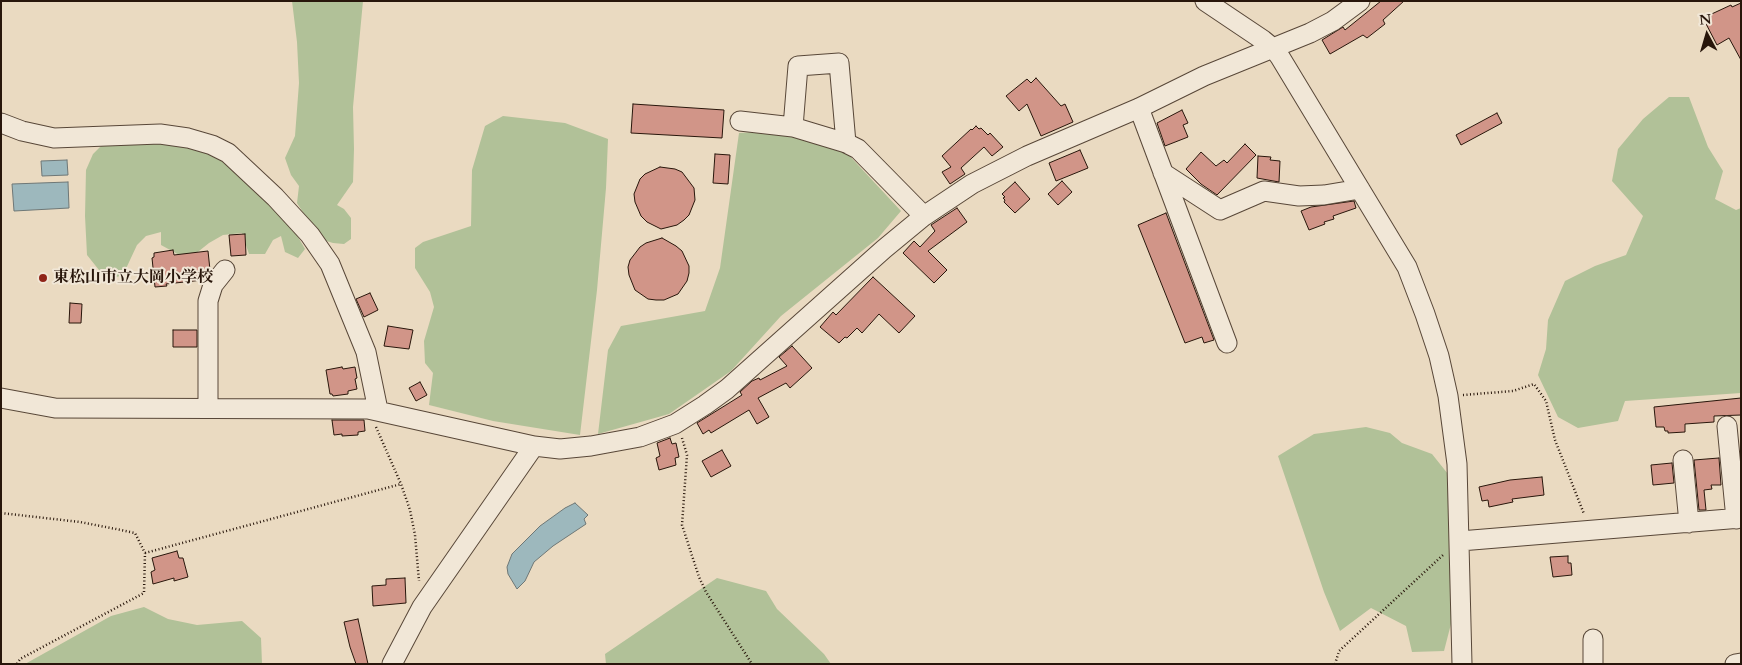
<!DOCTYPE html>
<meta charset="utf-8">
<style>
body{margin:0}
#map{position:relative;width:1742px;height:665px;overflow:hidden;background:#eadac1;font-family:Cardo,serif}
canvas{display:block}
.frame{position:absolute;inset:0;border:2px solid #28160b;pointer-events:none}
.north{position:absolute;left:1682px;top:10px;width:50px;height:50px;-webkit-text-stroke:4px #f1e7d7;paint-order:stroke;rotate:354deg;font-size:14px;font-weight:700;line-height:20px;text-align:center;color:#28160b}
.north::after{content:'';display:block;margin:auto;width:18px;height:22px;background:#28160b;clip-path:polygon(50% 0,100% 100%,50% 72%,0 100%)}
</style>
<div id="map">
<canvas width="1742" height="665"></canvas>
<div class="frame"></div>
<div class="north">N</div>
</div>
<script>
const ctx = document.querySelector('canvas').getContext('2d');
ctx.lineJoin = 'round';
function fillPath(path, color) {
  ctx.fillStyle = color;
  ctx.fill(path, 'evenodd');
}
function poly(rows) {
  const path = new Path2D();
  for (const r of rows) {
    path.moveTo(r[0], r[1]);
    for (let i = 2; i < r.length; i += 2) path.lineTo(r[i], r[i + 1]);
  }
  return path;
}
function strokePath(path, color, width, dash) {
  ctx.strokeStyle = color;
  ctx.lineWidth = width;
  ctx.lineCap = dash ? 'butt' : 'round';
  ctx.setLineDash(dash || []);
  ctx.stroke(path);
}
function drawText(font, color, halo, rows, align = 'center') {
  ctx.font = font + ' Cardo,"Noto Serif JP",serif';
  ctx.lineWidth = 4;
  ctx.setLineDash([]);
  ctx.textBaseline = 'middle';
  ctx.strokeStyle = halo;
  ctx.fillStyle = color;
  for (const [text, x, y, turn = 0] of rows) {
    ctx.save();
    ctx.translate(x, y);
    ctx.rotate((+turn || 0) * Math.PI / 180);
    ctx.textAlign = isNaN(turn) ? turn : align;
    if (halo) ctx.strokeText(text, 0, 0);
    ctx.fillText(text, 0, 0);
    ctx.restore();
  }
}
fillPath(poly([
 [292,1,363,1,353,107,354,149,353,182,337,205,344,209,351,218,351,239,344,244,333,243,320,239,297,203,299,186,291,175,285,158,295,136,299,83,297,42],
 [1669,97,1689,97,1708,147,1723,171,1715,199,1736,210,1741,208,1741,393,1625,401,1618,421,1578,428,1558,417,1538,375,1546,349,1548,320,1565,281,1595,266,1626,255,1643,216,1612,181,1618,149,1643,119],
 [503,116,565,123,608,139,606,188,597,290,580,435,493,421,429,405,433,373,425,363,424,341,434,307,430,292,415,268,415,248,423,242,471,226,472,170,485,126],
 [776,131,846,152,901,211,878,238,781,316,731,371,669,414,598,434,608,350,621,326,705,311,720,268,739,133],
 [163,142,214,155,234,165,294,230,305,249,298,258,285,252,281,236,273,240,265,254,249,254,242,233,223,235,209,243,194,255,183,257,161,245,161,232,146,236,137,245,123,275,107,280,87,255,85,216,86,170,93,154,103,144],
 [1366,427,1390,433,1402,443,1432,454,1448,474,1452,620,1444,651,1412,652,1406,626,1371,608,1340,631,1324,592,1278,456,1314,434],
 [717,578,766,591,777,609,824,654,831,664,606,664,605,654],
 [144,607,168,619,197,625,242,621,261,638,262,664,25,664,111,616]
]), '#b1c198');
const water = poly([
 [67,160,68,175,42,176,41,161,67,160],
 [68,182,69,208,14,211,12,184,68,182],
 [575,503,588,515,584,519,586,524,553,546,534,562,525,581,517,589,508,574,507,567,512,554,540,526,565,508,575,503]
]);
fillPath(water, '#9db8bd');
strokePath(water, '#6e7776', 1);
const building = poly([
 [1381,1,1404,1,1383,20,1385,24,1367,38,1363,35,1330,54,1322,40,1343,27,1345,30,1381,1],
 [1741,3,1741,60,1729,38,1717,45,1703,18,1731,5,1732,7,1741,3],
 [1036,78,1061,106,1065,104,1073,122,1041,136,1027,104,1019,111,1006,96,1027,79,1031,83,1036,78],
 [633,104,724,110,722,138,631,133,633,104],
 [1182,110,1188,123,1183,125,1188,137,1165,146,1157,123,1182,110],
 [1497,113,1502,123,1461,145,1456,135,1497,113],
 [976,126,979,129,981,128,988,135,990,133,1003,147,992,156,984,147,961,168,965,174,950,184,942,172,951,167,942,156,971,129,972,130,976,126],
 [1245,144,1256,155,1217,195,1201,184,1186,169,1201,152,1216,166,1224,160,1227,163,1245,144],
 [1080,150,1088,168,1056,181,1049,163,1080,150],
 [715,154,730,155,728,184,713,183,715,154],
 [1258,156,1271,157,1270,160,1280,161,1279,182,1257,178,1258,156],
 [660,167,675,169,682,172,694,188,695,200,689,215,684,220,677,225,661,229,647,222,641,216,635,202,634,194,640,179,645,174,660,167],
 [1062,181,1072,192,1058,205,1048,194,1062,181],
 [1015,182,1030,199,1015,213,1004,202,1005,200,1003,198,1005,197,1002,194,1015,182],
 [1354,201,1356,208,1333,216,1334,219,1324,222,1325,224,1309,230,1301,211,1311,207,1354,201],
 [957,208,967,222,928,251,947,270,934,283,903,253,914,241,920,247,935,231,931,225,957,208],
 [1166,213,1214,340,1204,343,1202,337,1185,343,1138,225,1166,213],
 [245,234,246,255,231,256,229,235,245,234],
 [662,238,676,246,682,251,689,266,689,273,687,281,678,294,664,300,656,300,648,299,635,290,629,275,628,267,630,260,640,247,646,243,662,238],
 [173,250,174,255,208,251,210,270,203,280,166,284,167,286,155,287,152,258,154,257,154,253,173,250],
 [873,277,915,316,899,333,879,314,862,333,857,328,847,338,845,337,839,343,820,327,833,312,836,315,873,277],
 [370,293,378,310,364,317,356,299,370,293],
 [70,303,82,304,81,323,69,323,70,303],
 [388,326,413,330,409,349,384,346,388,326],
 [173,330,197,330,197,347,173,347,173,330],
 [792,346,812,368,790,388,786,383,758,398,769,417,757,424,749,410,711,433,709,430,703,434,697,423,742,395,740,392,752,381,759,378,760,380,787,366,779,357,792,346],
 [342,367,343,369,355,367,357,378,355,379,357,389,348,391,348,394,333,396,332,394,330,394,326,370,342,367],
 [420,382,427,395,416,401,409,388,420,382],
 [1741,398,1741,415,1714,416,1714,422,1685,424,1685,432,1668,433,1668,431,1665,431,1664,427,1656,427,1654,407,1741,398],
 [332,420,364,420,365,431,358,432,358,435,342,436,342,434,334,435,332,420],
 [670,438,672,444,676,443,679,457,675,458,676,465,659,470,656,458,660,456,657,443,670,438],
 [722,450,731,466,711,477,702,461,722,450],
 [1719,458,1721,485,1711,485,1712,489,1704,490,1706,510,1699,510,1694,460,1719,458],
 [1672,463,1674,483,1653,485,1651,465,1672,463],
 [1542,477,1544,495,1512,499,1513,502,1489,507,1488,500,1482,501,1479,487,1510,480,1542,477],
 [177,551,179,558,183,558,188,577,174,581,174,578,153,584,151,572,155,570,152,558,177,551],
 [1568,556,1568,563,1571,563,1572,575,1553,577,1550,557,1568,556],
 [405,578,406,603,373,606,372,586,386,585,386,579,405,578],
 [358,619,368,664,356,664,350,647,344,622,358,619]
]);
fillPath(building, '#d19588');
strokePath(building, '#28160b', 1);
const minor = poly([
 [1205,1,1263,40,1274,49,1280,57,1407,267,1425,314,1439,356,1448,396,1457,464,1462,664],
 [1139,108,1227,343],
 [740,121,793,127,846,143,858,149,924,216],
 [1,123,22,131,54,138,160,134,188,138,212,145,228,153,275,197,310,235,330,264,366,352,378,410],
 [793,127,798,66,839,63,846,143],
 [1163,173,1220,210,1264,191,1299,196,1324,195,1360,189],
 [1,398,55,408,368,409,534,446],
 [208,408,208,301,213,285,225,270],
 [1727,426,1736,519],
 [1683,460,1689,523],
 [1460,541,1741,518],
 [1593,639,1593,664],
 [392,664,422,607,534,446,560,449,591,446,640,437,675,424,705,405,727,389,884,249,924,216,972,184,1027,156,1139,108,1204,76,1310,33,1333,21,1360,1],
 [1735,664,1741,663]
]);
strokePath(minor, '#584738', 21);
strokePath(poly([
 [1463,395,1513,391,1534,384,1546,401,1555,440,1584,514],
 [376,427,401,484,410,510,415,535,419,581],
 [682,438,687,455,682,525,699,577,706,592,752,664],
 [1,513,80,522,121,530,135,533,145,553,144,593,20,659,17,664],
 [145,553,401,484],
 [1335,664,1339,651,1443,555]
]), '#28160b', 2.5, [1, 2.5]);
strokePath(minor, '#f1e7d7', 19);
for (const [x, y, r, color] of [
 [43,278,5,"#8f2418"]
]) {
  const dot = new Path2D();
  dot.arc(x, y, r, 0, 2 * Math.PI);
  ctx.fillStyle = color;
  ctx.fill(dot);
  strokePath(dot, '#f1e7d7', 2);
}
drawText('bold 16px', '#28160b', '#f1e7d7', [
 ["東松山市立大岡小学校",53,278]
], 'left');
</script>
